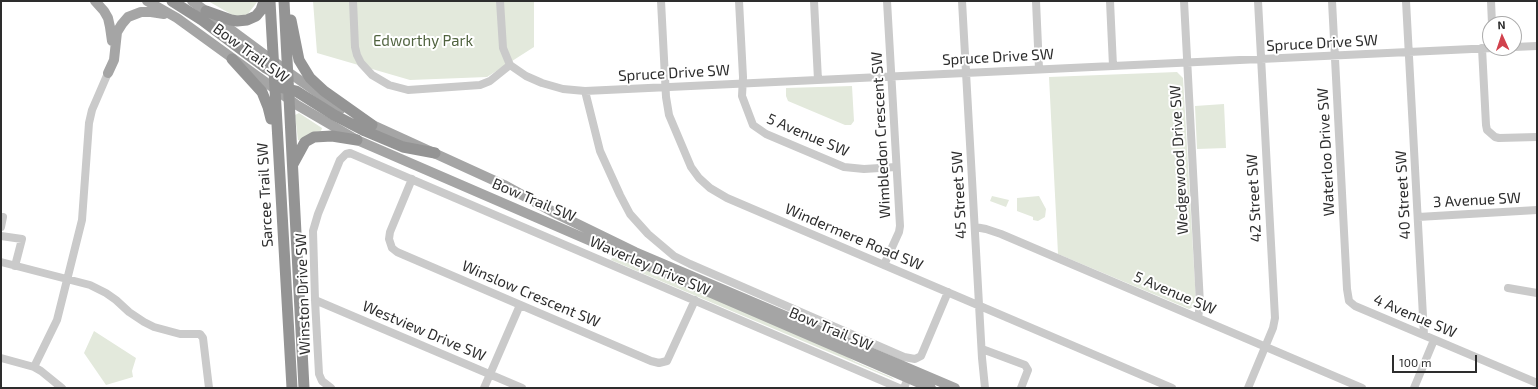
<!DOCTYPE html>
<style>
body{margin:0}
#map{position:relative;width:1538px;height:389px;overflow:hidden;background:#fff;font-family:"Exo 2",sans-serif}
canvas{display:block}
.frame{position:absolute;inset:0;border:2px solid #2d2d2d;pointer-events:none}
.north{position:absolute;left:1482px;top:16px;width:40px;height:40px;box-sizing:border-box;background:#fff;border:1px solid #ababab;border-radius:50%;rotate:357deg;font-size:11px;font-weight:700;line-height:16px;text-align:center;color:#2d2d2d}
.north::after{content:'';display:block;margin:auto;width:14px;height:18px;background:#d1424d;clip-path:polygon(50% 0,100% 100%,50% 72%,0 100%)}
.scale{position:absolute;left:1392px;top:355px;width:85px;height:18px;box-sizing:border-box;border:2px solid #2d2d2d;border-top:0;padding-left:5px;font-size:12px;line-height:14px;white-space:nowrap;color:#2d2d2d;-webkit-text-stroke:3px #fff;paint-order:stroke}
</style>
<div id="map">
<canvas width="1538" height="389"></canvas>
<div class="frame"></div>
<div class="north">N</div>
<div class="scale">100 m</div>
</div>
<script>
const ctx = document.querySelector('canvas').getContext('2d');
ctx.lineJoin = 'round';
function fillPath(path, color) {
  ctx.fillStyle = color;
  ctx.fill(path, 'evenodd');
}
function poly(rows) {
  const path = new Path2D();
  for (const r of rows) {
    path.moveTo(r[0], r[1]);
    for (let i = 2; i < r.length; i += 2) path.lineTo(r[i], r[i + 1]);
  }
  return path;
}
function strokePath(path, color, width, dash) {
  ctx.strokeStyle = color;
  ctx.lineWidth = width;
  ctx.lineCap = dash ? 'butt' : 'round';
  ctx.setLineDash(dash || []);
  ctx.stroke(path);
}
function drawText(font, color, halo, rows, align = 'center') {
  ctx.font = font + ' "Exo 2",sans-serif';
  ctx.lineWidth = 4;
  ctx.setLineDash([]);
  ctx.textBaseline = 'middle';
  ctx.strokeStyle = halo;
  ctx.fillStyle = color;
  for (const [text, x, y, turn = 0] of rows) {
    ctx.save();
    ctx.translate(x, y);
    ctx.rotate((+turn || 0) * Math.PI / 180);
    ctx.textAlign = isNaN(turn) ? turn : align;
    if (halo) ctx.strokeText(text, 0, 0);
    ctx.fillText(text, 0, 0);
    ctx.restore();
  }
}
fillPath(poly([
 [208,1,258,1,247,15,236,17],
 [313,1,534,1,534,47,487,77,410,80,317,53],
 [1177,72,1183,78,1196,302,1194,307,1189,309,1058,254,1049,77],
 [852,86,854,121,851,125,845,125,788,101,786,96,786,88],
 [1224,104,1226,148,1197,149,1195,106],
 [299,113,322,128,321,131,314,132,305,136,300,140,298,140,295,115],
 [992,196,1009,200,1006,207,990,201],
 [1039,196,1046,209,1045,217,1038,221,1033,220,1033,217,1017,211,1017,198],
 [612,258,623,259,837,351,856,362,891,377,895,380,611,260],
 [94,331,136,358,132,371,133,377,106,385,84,353]
]), '#e3e9dc');
strokePath(poly([
 [353,1,355,47,357,55,361,63,372,75,389,85,408,90,480,85,490,81,510,65],
 [500,1,503,48,510,65,526,76,542,83,563,89,585,91,1493,48],
 [661,1,666,97,669,115,691,167,699,178,710,188,727,198,1172,388],
 [739,1,743,77,742,96,753,125,766,134,844,167,864,169,896,167],
 [814,1,818,80],
 [962,1,982,358,985,388],
 [1036,1,1039,69],
 [1110,1,1113,66],
 [1184,1,1200,304,1198,318],
 [1332,1,1347,289,1349,301,1355,306,1537,383],
 [1406,1,1424,335],
 [1491,1,1492,24],
 [1514,47,1537,46],
 [1482,48,1486,125,1487,130,1495,137,1499,138,1537,137],
 [585,91,600,151,620,195,630,214,648,234,674,256,690,264,904,357,915,359,921,356,948,292],
 [412,179,390,232,389,239,392,248,397,252,651,361,659,363,667,361,695,300],
 [1418,217,1537,210],
 [1,227,3,217],
 [975,227,986,229,1001,234,1362,388],
 [1,236,22,239,15,266],
 [1,262,90,285,106,293,116,300,129,312,144,322,154,327,180,334,200,334,203,338,209,388],
 [884,265,899,232,900,226,887,1],
 [1508,288,1537,293],
 [315,300,522,388],
 [982,349,1025,365,1028,370,1021,388],
 [1,358,34,367,41,371,62,388],
 [34,367,57,320,82,220,89,123,92,110,108,73],
 [331,388,322,381,319,374,315,300,313,231,318,214,340,160,346,154,350,153,899,388],
 [484,388,520,305],
 [904,388,908,378],
 [1248,388,1273,328,1275,318,1258,1],
 [1414,388,1434,340]
]), '#cacaca', 8);
strokePath(poly([
 [95,1,104,11,108,18,110,27,112,41],
 [147,1,177,18,297,105,357,140,931,388],
 [192,1,288,72,341,109],
 [108,73,114,60,117,32,122,24,128,17,141,12,151,12,164,14],
 [366,122,504,185,557,214,635,252,955,388]
]), '#a5a5a5', 10);
strokePath(poly([
 [172,1,202,20,266,68,278,75],
 [270,1,292,388],
 [284,1,304,388],
 [206,11,231,20,237,21,247,20,256,16,261,10,264,1],
 [291,20,299,60,310,78,324,91,372,125],
 [232,59,262,92,268,107,271,119],
 [283,88,296,91,334,115,365,131,403,147,435,153],
 [293,164,305,142,314,137,332,136,357,140]
]), '#949494', 11);
drawText('15px', '#50633f', '#fff', [
 ["Edworthy Park",423,41]
]);
drawText('15px', '#2d2d2d', '#fff', [
 ["Spruce Drive SW",1322,43,-3],
 ["Bow Trail SW",251,53,36],
 ["Spruce Drive SW",998,57,-3],
 ["Spruce Drive SW",674,73,-3],
 ["5 Avenue SW",808,135,23],
 ["Wimbledon Crescent SW",881,135,-93],
 ["Waterloo Drive SW",1326,152,-93],
 ["Wedgewood Drive SW",1179,160,-93],
 ["Sarcee Trail SW",265,195,-93],
 ["45 Street SW",959,195,-93],
 ["40 Street SW",1403,195,-93],
 ["42 Street SW",1254,198,-93],
 ["Bow Trail SW",534,200,23],
 ["3 Avenue SW",1477,200,-3],
 ["Windermere Road SW",854,237,23],
 ["Waverley Drive SW",650,266,23],
 ["5 Avenue SW",1175,293,23],
 ["Winston Drive SW",303,294,-92],
 ["Winslow Crescent SW",531,294,23],
 ["4 Avenue SW",1415,316,23],
 ["Bow Trail SW",831,329,23],
 ["Westview Drive SW",424,331,23]
]);
</script>
